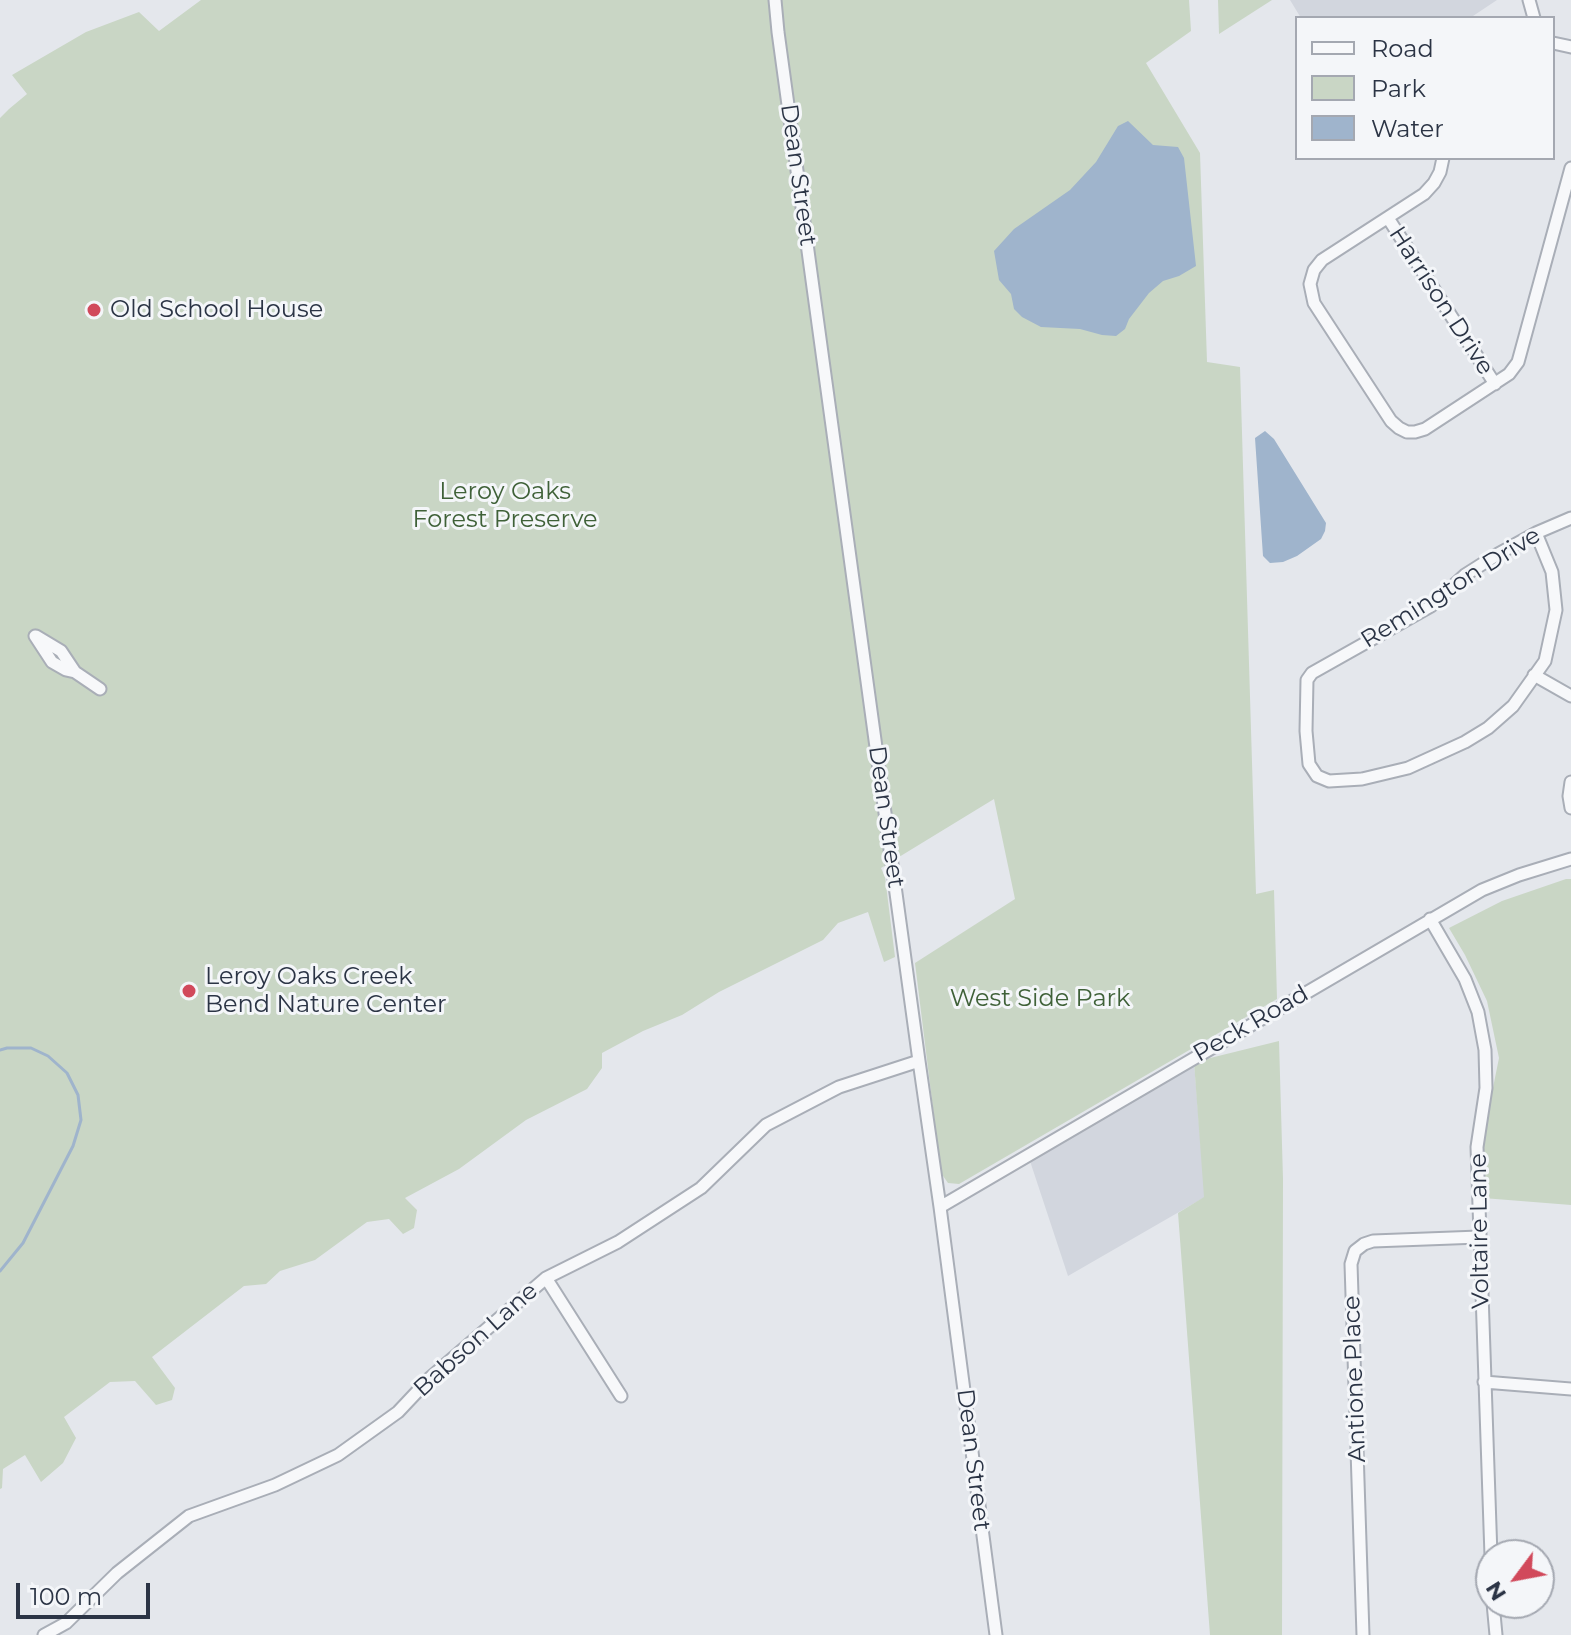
<!DOCTYPE html>
<style>
body{margin:0}
#map{position:relative;width:1571px;height:1635px;overflow:hidden;background:#e4e7ec;font-family:Montserrat,sans-serif}
canvas{display:block}
.legend{position:absolute;left:1295px;top:16px;width:260px;height:144px;box-sizing:border-box;background:#f4f6f9;border:2px solid #a4a8b1;margin:0;padding:10px 14px;list-style:none;font-size:24px;color:#2b3445}
.legend li{display:flex;align-items:center;gap:16px;height:40px}
.legend b{width:40px;border:2px solid #a4a8b1}
.north{position:absolute;left:1475px;top:1539px;width:80px;height:80px;box-sizing:border-box;background:#f4f6f9;border:2px solid #a4a8b1;border-radius:50%;rotate:238deg;font-size:22px;font-weight:700;line-height:32px;text-align:center;color:#2b3445}
.north::after{content:'';display:block;margin:auto;width:28px;height:36px;background:#d1495b;clip-path:polygon(50% 0,100% 100%,50% 72%,0 100%)}
.scale{position:absolute;left:16px;top:1583px;width:134px;height:36px;box-sizing:border-box;border:4px solid #2b3445;border-top:0;padding-left:10px;font-size:24px;line-height:28px;white-space:nowrap;color:#2b3445;-webkit-text-stroke:6px #f4f6f9;paint-order:stroke}
</style>
<div id="map">
<canvas width="1571" height="1635"></canvas>
<ul class="legend">
<li><b style="height:10px;background:#f7f8fa"></b>Road</li>
<li><b style="height:22px;background:#c9d6c5"></b>Park</li>
<li><b style="height:22px;background:#9fb4cc"></b>Water</li>
</ul>
<div class="north">N</div>
<div class="scale">100 m</div>
</div>
<script>
const ctx = document.querySelector('canvas').getContext('2d');
ctx.lineJoin = 'round';
function fillPath(path, color) {
  ctx.fillStyle = color;
  ctx.fill(path, 'evenodd');
}
function poly(rows) {
  const path = new Path2D();
  for (const r of rows) {
    path.moveTo(r[0], r[1]);
    for (let i = 2; i < r.length; i += 2) path.lineTo(r[i], r[i + 1]);
  }
  return path;
}
function strokePath(path, color, width, dash) {
  ctx.strokeStyle = color;
  ctx.lineWidth = width;
  ctx.lineCap = dash ? 'butt' : 'round';
  ctx.setLineDash(dash || []);
  ctx.stroke(path);
}
function drawText(font, color, halo, rows, align = 'center') {
  ctx.font = font + ' Montserrat,sans-serif';
  ctx.lineWidth = 6;
  ctx.setLineDash([]);
  ctx.textBaseline = 'middle';
  ctx.strokeStyle = halo;
  ctx.fillStyle = color;
  for (const [text, x, y, turn = 0] of rows) {
    ctx.save();
    ctx.translate(x, y);
    ctx.rotate((+turn || 0) * Math.PI / 180);
    ctx.textAlign = isNaN(turn) ? turn : align;
    if (halo) ctx.strokeText(text, 0, 0);
    ctx.fillText(text, 0, 0);
    ctx.restore();
  }
}
fillPath(poly([
 [1290,0,1497,0,1470,18,1301,18],
 [1194,1062,1205,1197,1068,1276,1029,1158]
]), '#d2d6de');
fillPath(poly([
 [201,0,1189,0,1191,31,1146,63,1200,153,1207,362,1240,367,1256,894,1274,890,1277,999,959,1184,948,1183,941,1173,915,963,1015,899,994,799,881,868,885,877,895,957,884,962,868,912,838,923,823,940,719,992,682,1015,643,1031,602,1053,602,1068,587,1089,526,1120,459,1169,405,1198,417,1210,414,1228,403,1234,389,1219,367,1222,315,1260,280,1271,266,1284,244,1286,152,1357,175,1388,172,1400,156,1405,135,1381,110,1382,64,1417,76,1438,63,1463,41,1482,25,1455,3,1469,2,1488,0,1489,0,118,9,109,27,94,12,75,86,32,139,12,159,31],
 [1218,0,1272,0,1219,34],
 [1566,879,1571,879,1571,1205,1483,1198,1481,1147,1499,1058,1487,1001,1465,955,1449,928,1502,901],
 [1279,1041,1283,1179,1282,1635,1210,1635,1178,1213,1204,1197,1194,1062]
]), '#c9d6c5');
fillPath(poly([
 [1128,121,1153,145,1178,147,1184,158,1196,266,1179,276,1163,281,1149,293,1129,319,1125,329,1116,336,1102,335,1080,329,1041,327,1022,317,1014,309,1011,294,999,280,994,251,1014,229,1070,190,1096,162,1118,126],
 [1265,431,1274,439,1326,523,1325,531,1321,539,1297,556,1283,562,1270,563,1263,556,1255,438]
]), '#9fb4cc');
strokePath(poly([
 [0,1050,7,1048,31,1048,48,1056,67,1073,78,1095,81,1120,73,1146,23,1243,0,1271]
]), '#9fb4cc', 3);
const minor = poly([
 [775,0,778,32,919,1061,940,1207,996,1635],
 [1529,0,1534,18],
 [1553,43,1571,47],
 [1443,158,1440,172,1434,183,1424,194,1322,260,1314,270,1310,284,1314,303,1391,421,1399,428,1407,432,1415,432,1425,429,1509,374,1518,362,1571,168],
 [1388,218,1495,384],
 [1536,533,1552,572,1556,610,1545,661,1513,706,1488,728,1465,742,1408,768,1362,779,1329,781,1317,776,1309,764,1306,731,1307,680,1312,673,1431,606,1465,575,1498,554,1536,533,1571,518],
 [35,636,52,662,66,670,75,672,100,689],
 [36,636,61,651,75,672],
 [1534,675,1571,696],
 [1571,782,1569,796,1571,808],
 [1430,919,1465,979,1478,1012,1485,1050,1486,1088,1477,1147,1491,1556],
 [940,1207,1482,890,1519,875,1571,859],
 [546,1278,621,1396],
 [1484,1382,1571,1389],
 [1493,1603,1496,1635],
 [44,1635,66,1623,117,1573,189,1516,275,1485,338,1455,398,1412,430,1378,546,1278,618,1242,701,1188,766,1125,839,1087,919,1061],
 [1363,1635,1351,1264,1355,1251,1364,1244,1373,1241,1479,1237]
]);
strokePath(minor, '#a9aeb7', 15);
strokePath(minor, '#f7f8fa', 11);
for (const [x, y, r, color] of [
 [94,310,8,"#d1495b"],
 [189,991,8,"#d1495b"]
]) {
  const dot = new Path2D();
  dot.arc(x, y, r, 0, 2 * Math.PI);
  ctx.fillStyle = color;
  ctx.fill(dot);
  strokePath(dot, '#f4f6f9', 3);
}
drawText('24px', '#2b3445', '#f4f6f9', [
 ["Dean Street",798,175,82],
 ["Harrison Drive",1441,301,57],
 ["Remington Drive",1451,588,-32],
 ["Dean Street",886,817,82],
 ["Peck Road",1251,1024,-30],
 ["Voltaire Lane",1480,1231,-91],
 ["Babson Lane",476,1340,-42],
 ["Antione Place",1355,1379,-92],
 ["Dean Street",973,1460,83]
]);
drawText('24px', '#2b3445', '#f4f6f9', [
 ["Old School House",110,310],
 ["Leroy Oaks Creek",205,977],
 ["Bend Nature Center",205,1005]
], 'left');
drawText('24px', '#3f6138', '#f4f6f9', [
 ["Leroy Oaks",505,492],
 ["Forest Preserve",505,520],
 ["West Side Park",1040,999]
]);
</script>
